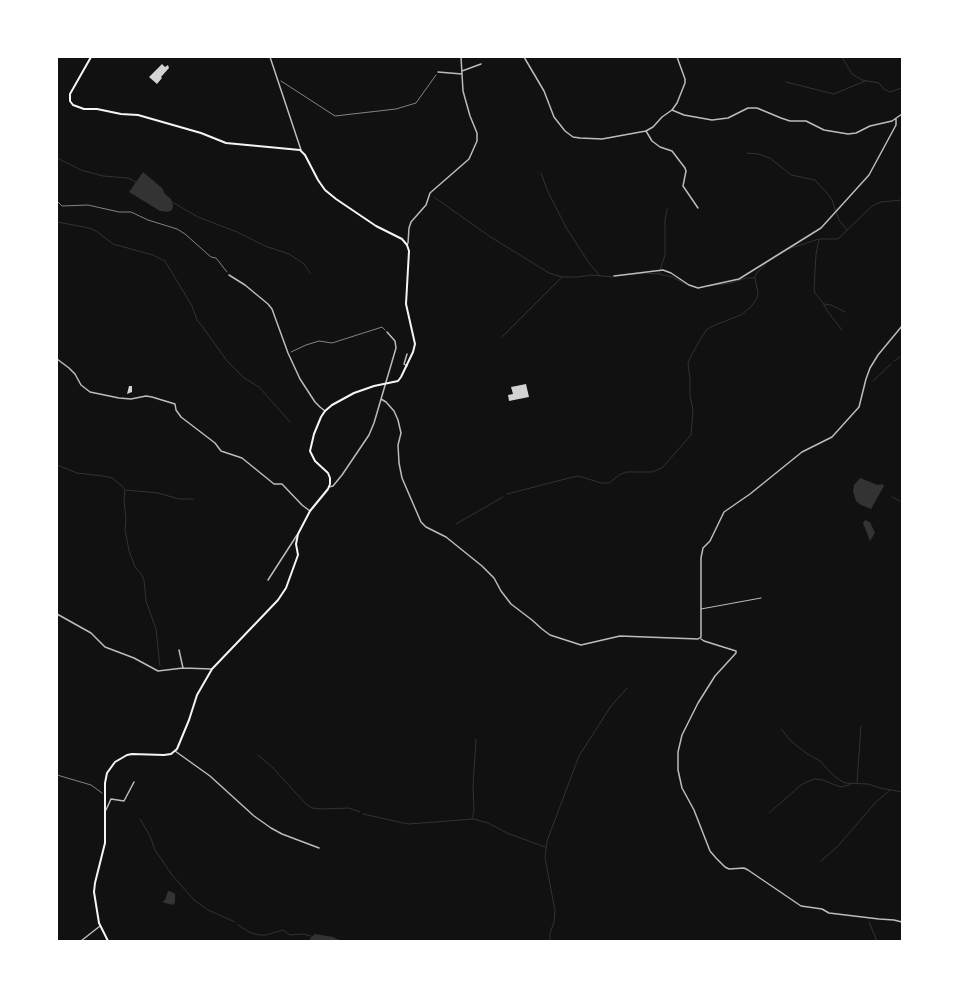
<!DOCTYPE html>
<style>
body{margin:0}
#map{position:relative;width:959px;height:998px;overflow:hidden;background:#111;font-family:Quicksand,sans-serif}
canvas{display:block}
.frame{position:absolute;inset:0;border:58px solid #fff;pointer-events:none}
</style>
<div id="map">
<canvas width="959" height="998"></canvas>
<div class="frame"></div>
</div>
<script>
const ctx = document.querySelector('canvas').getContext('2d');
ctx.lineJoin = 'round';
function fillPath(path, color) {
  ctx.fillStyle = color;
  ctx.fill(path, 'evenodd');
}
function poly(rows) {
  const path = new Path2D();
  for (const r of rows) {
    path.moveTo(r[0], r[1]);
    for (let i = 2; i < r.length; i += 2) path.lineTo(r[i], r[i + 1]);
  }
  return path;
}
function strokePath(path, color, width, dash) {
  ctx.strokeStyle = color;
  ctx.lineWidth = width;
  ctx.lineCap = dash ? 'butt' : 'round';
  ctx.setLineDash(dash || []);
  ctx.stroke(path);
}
fillPath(poly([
 [143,172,162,188,165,194,171,199,173,206,172,210,168,212,160,211,129,192],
 [860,478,878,485,883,484,884,486,871,509,861,505,856,501,853,491,854,485],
 [865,520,870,522,875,533,870,541,863,523],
 [168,891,172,892,175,894,175,903,172,905,162,902,165,900],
 [315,934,333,937,341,941,311,941,310,938]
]), '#333');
strokePath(poly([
 [842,57,852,74,862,80,879,83,884,89,890,92,902,88],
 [786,82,834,94,865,81],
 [747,153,758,154,770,158,791,175,815,180,827,193,832,200,839,220,847,230],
 [57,158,81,170,103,176,128,178,136,182],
 [541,173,548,192,567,229,589,263,600,276],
 [434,197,489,236,549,273,562,277,578,277,591,275,613,277],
 [172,202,198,217,237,232,265,246,289,254,304,264,310,273],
 [57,222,89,228,96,231,113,244,153,255,165,261,192,306,197,320,202,326,227,361,244,378,259,387,290,422],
 [819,240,816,254,814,289,815,293,823,303,828,312,842,330],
 [788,249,819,239,838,239,872,206,881,202,902,200],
 [659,273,665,255,665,220,667,209],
 [616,276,646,273,659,274,672,277,688,285],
 [755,277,756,274,768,261],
 [709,286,730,283,747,278,755,278],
 [824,304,831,305,845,312],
 [502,337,562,277],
 [894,361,902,356],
 [873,381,891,364],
 [57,465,77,473,103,476,112,478,121,485,125,490,124,500,126,520,125,529,129,551,135,567,142,575,144,580,146,601,156,629,160,666],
 [126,490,158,493,179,499,193,499],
 [507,494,573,477,579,476,601,483,609,483,619,475,626,472,652,472,662,468,691,435,693,410,690,396,690,379,688,364,690,358,701,338,707,329,715,325,741,315,751,307,757,298,758,293,755,278],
 [892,497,902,502],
 [456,524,503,497],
 [781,729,791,741,806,753,820,761,834,776,843,782,846,783,868,784,880,788,902,792],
 [258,755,273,768,306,804,312,808,321,809,349,808,360,812],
 [857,782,861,726],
 [769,813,801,785,809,781,815,779,823,780,835,785,841,787,849,785,852,783],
 [363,814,408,824,474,819,488,823,507,833,545,847],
 [472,818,474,811,473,786,476,739],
 [140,819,150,836,155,850,172,875,194,900,208,910,235,922],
 [821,861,837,847,876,802,890,790],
 [869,922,877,941],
 [238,925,251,933,260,935,266,935,283,930,290,935,303,934,311,936],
 [550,941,550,933,554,922,555,911,545,858,547,841,579,756,611,706,627,688]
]), '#333', 1);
fillPath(poly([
 [162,64,165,67,168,65,169,68,161,77,162,78,157,84,149,77],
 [526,384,529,397,509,401,508,395,513,394,511,387],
 [129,386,132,386,132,392,127,394]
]), '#d3d3d3');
strokePath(poly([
 [281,81,335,116,396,109,416,103,436,75],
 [57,201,62,206,88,205,119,212,131,212,148,220,177,229,185,234,211,257,216,258,227,272],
 [291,352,306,345,319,341,332,343,379,328,382,327,385,330],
 [57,775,91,785,102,793]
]), '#f5f5f5', 0.5);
strokePath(poly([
 [701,609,761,598]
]), '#bcbcbc', 1);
strokePath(poly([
 [270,57,301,150],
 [524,57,544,91,554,117,565,131,573,137,580,138,602,139,646,131,653,127,662,117,672,110,684,115,712,120,728,118,748,108,757,108,781,118,790,121,806,121,824,130,848,134,856,133,870,126,892,121,902,114],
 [462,71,481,64],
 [438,72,462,74],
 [672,110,677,103,685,83,685,79,677,57],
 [646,131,652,141,660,147,672,151,685,168,686,171,683,186,698,208],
 [407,245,408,243,409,228,411,222,426,205,430,193,469,159,477,141,477,133,470,116,463,91,461,57],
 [229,275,245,285,268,304,272,309,288,353,300,379,315,402,320,407,325,411],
 [614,276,663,270,671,273,689,285,698,288,739,279,821,228,869,175,896,125,896,119],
 [57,359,69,368,75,374,81,385,90,392,119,398,131,399,146,396,152,397,175,404,176,410,181,417,215,443,221,451,242,458,274,484,282,484,302,505,310,511],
 [407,366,404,364,407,354],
 [381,399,386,402,394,411,398,420,401,433,398,445,399,463,402,478,421,522,426,527,446,537,482,566,494,578,501,591,511,604,532,620,542,629,550,635,581,645,620,636,698,639,701,637,701,558,703,548,710,541,724,512,750,494,802,452,832,437,859,407,866,379,870,368,878,355,902,326],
 [329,487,333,486,342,475,369,435,374,423,396,348,395,341,387,332],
 [268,580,297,535],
 [57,614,91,633,105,647,134,658,158,671,183,668,212,669],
 [701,639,704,641,736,651,736,653,715,676,698,703,682,735,678,752,678,770,682,788,694,810,710,851,716,858,725,867,729,869,744,868,748,870,801,906,822,909,829,913,879,919,894,920,902,922],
 [179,650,183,668],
 [175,751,210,776,254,816,271,828,282,834,319,848],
 [106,810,111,799,124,801,134,782],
 [81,941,100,926]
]), '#bcbcbc', 1.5);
strokePath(poly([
 [91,57,70,94,70,101,73,105,84,109,97,109,121,114,138,115,201,133,226,143,300,150,305,155,318,180,325,190,336,199,376,226,402,239,407,245,409,251,406,304,415,344,413,352,401,377,398,381,374,386,354,393,332,405,325,411,321,417,314,434,310,451,315,461,328,473,330,478,330,484,328,489,310,511,298,534,296,544,298,555,286,588,278,600,212,669,197,695,189,720,177,749,171,754,164,755,132,754,127,755,115,762,107,773,105,783,105,843,95,883,94,892,99,923,108,941]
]), '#f5f5f5', 2);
</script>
